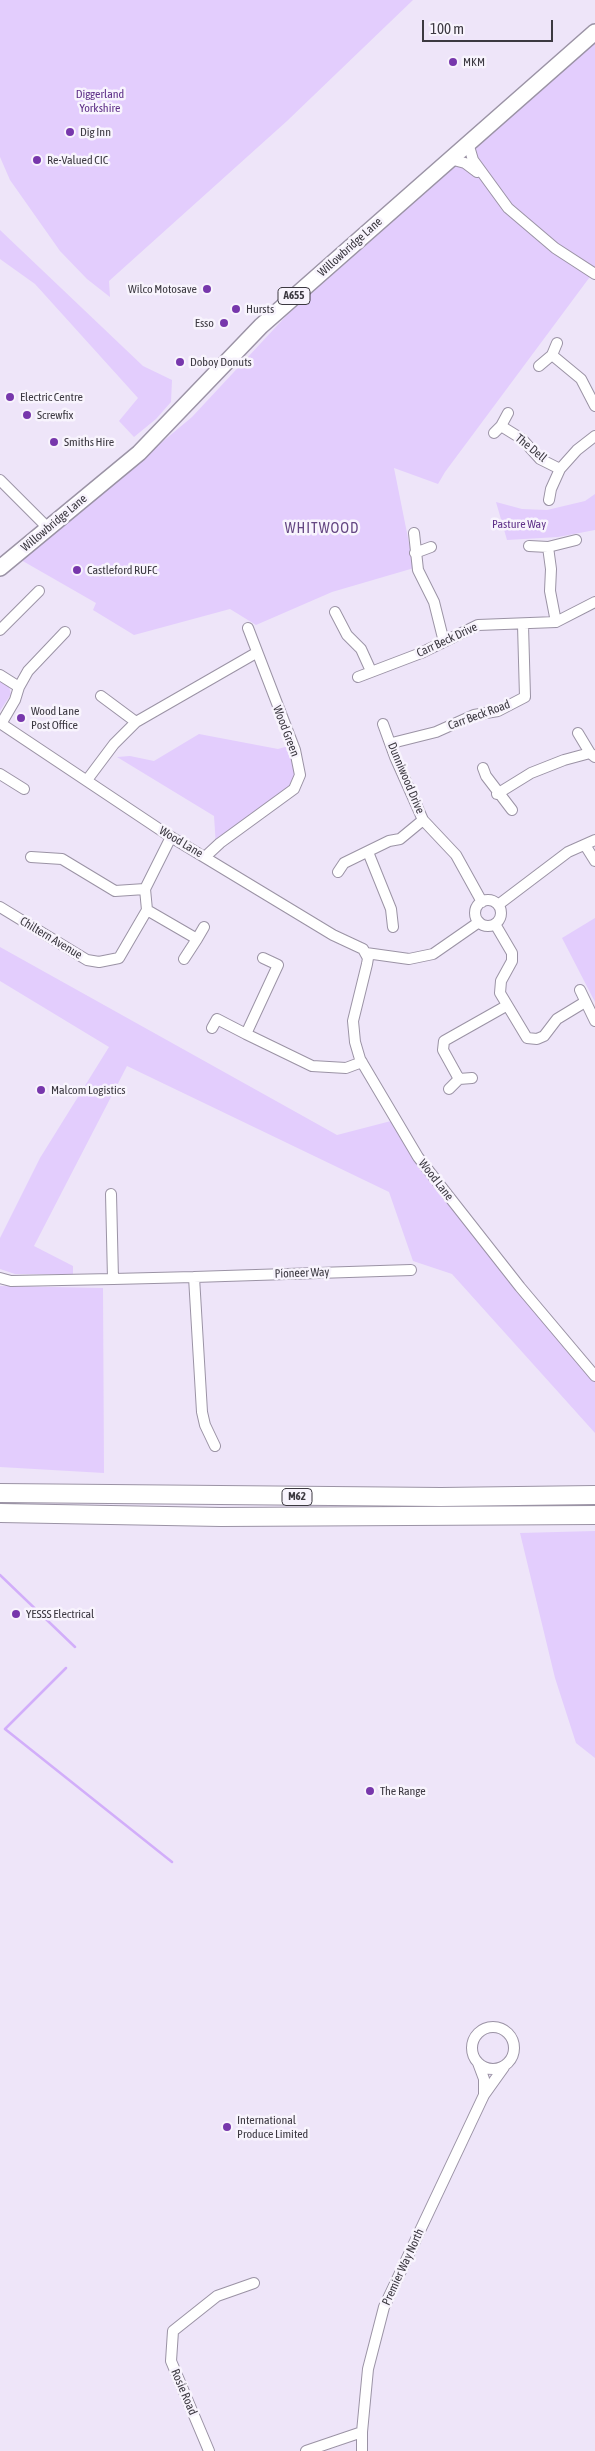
<!DOCTYPE html>
<style>
body{margin:0}
#map{position:relative;width:595px;height:2451px;overflow:hidden;background:#eee5f9;font-family:"Asap Condensed",sans-serif}
canvas{display:block}
.scale{position:absolute;left:422px;top:20px;width:131px;height:22px;box-sizing:border-box;border:2px solid #3c3941;border-top:0;padding-left:6px;font-size:15px;line-height:18px;white-space:nowrap;color:#3c3941;-webkit-text-stroke:4px #f8f4fd;paint-order:stroke}
</style>
<div id="map">
<canvas width="595" height="2451"></canvas>
<div class="scale">100 m</div>
</div>
<script>
const ctx = document.querySelector('canvas').getContext('2d');
ctx.lineJoin = 'round';
function fillPath(path, color) {
  ctx.fillStyle = color;
  ctx.fill(path, 'evenodd');
}
function poly(rows) {
  const path = new Path2D();
  for (const r of rows) {
    if (r.length === 3) {
      path.moveTo(r[0] + r[2], r[1]);
      path.arc(r[0], r[1], r[2], 0, 2 * Math.PI);
      continue;
    }
    path.moveTo(r[0], r[1]);
    for (let i = 2; i < r.length; i += 2) path.lineTo(r[i], r[i + 1]);
  }
  return path;
}
function strokePath(path, color, width, dash) {
  ctx.strokeStyle = color;
  ctx.lineWidth = width;
  ctx.lineCap = dash ? 'butt' : 'round';
  ctx.setLineDash(dash || []);
  ctx.stroke(path);
}
function drawText(font, color, halo, rows, align = 'center') {
  ctx.font = font + ' "Asap Condensed",sans-serif';
  ctx.lineWidth = 5;
  ctx.setLineDash([]);
  ctx.textBaseline = 'middle';
  ctx.strokeStyle = halo;
  ctx.fillStyle = color;
  for (const [text, x, y, turn = 0] of rows) {
    ctx.save();
    ctx.translate(x, y);
    ctx.rotate((+turn || 0) * Math.PI / 180);
    ctx.textAlign = isNaN(turn) ? turn : align;
    if (halo) ctx.strokeText(text, 0, 0);
    ctx.fillText(text, 0, 0);
    ctx.restore();
  }
}
fillPath(poly([
 [0,0,413,0,287,121,109,281,110,297,87,279,60,251,10,180,0,157],
 [595,43,595,270,445,472,438,484,394,468,414,568,332,592,256,625,230,609,134,635,93,610,96,603,21,560,192,417,287,315],
 [0,230,143,366,172,380,171,402,156,419,134,437,119,421,138,398,35,284,0,259],
 [595,494,595,530,558,537,507,540,496,502,522,509,547,510,585,501],
 [0,680,9,687,11,694,0,711],
 [199,734,278,749,292,745,298,782,216,846,214,816,117,757,130,756,154,761],
 [595,918,595,1002,562,938],
 [0,947,337,1135,391,1121,595,1374,595,1433,452,1274,413,1261,389,1192,127,1066,34,1246,73,1266,73,1274,15,1274,0,1269,0,1238,40,1158,109,1047,0,981],
 [0,1286,103,1288,104,1473,0,1467],
 [595,1531,595,1758,576,1743,555,1678,520,1533]
]), '#e3cdfd');
strokePath(poly([
 [0,1575,75,1647],
 [66,1668,5,1729,172,1862]
]), '#d2aefa', 2.5);
const minor = poly([
 [468,143,473,160,508,208,555,248,595,274],
 [450,159,465,163,477,172],
 [552,355,581,379,595,406],
 [539,366,552,355,557,343],
 [501,426,522,439,540,459,560,469],
 [494,433,501,426,508,413],
 [0,480,48,528],
 [549,500,551,489,560,469,577,450,595,436],
 [414,533,418,570,434,602,444,642],
 [529,546,548,547,576,540],
 [548,547,551,569,550,591,556,622],
 [415,553,431,547],
 [335,612,347,635,361,649,371,671],
 [0,630,39,591],
 [0,675,19,687],
 [358,677,421,653,478,625,556,622,595,602],
 [101,696,136,722],
 [0,723,171,837,333,935,363,949,368,958,367,964,353,1021,355,1042,360,1059,418,1157,520,1287,595,1376],
 [1,724,15,700,19,687,28,671,65,632],
 [383,724,395,757,423,820,456,855,482,902],
 [578,733,590,753],
 [392,743,436,732,474,715,498,711,525,697,523,625],
 [483,768,486,776,512,810],
 [0,774,24,789],
 [87,780,114,744,136,722,256,653],
 [497,794,531,773,564,760,590,753,595,757],
 [585,845,595,861],
 [368,852,391,909,393,927],
 [206,856,220,843,294,789,300,775,295,750,248,628],
 [31,857,62,859,115,891,145,889],
 [338,872,344,863,389,841,400,839,423,820],
 [488,913,13],
 [498,905,568,852,595,840],
 [0,907,87,960,99,962,119,958,147,910,145,889,171,837],
 [147,910,197,939,184,959],
 [495,924,512,953,512,961,501,981,500,993,527,1038,537,1039,544,1036,557,1019,585,1002],
 [197,939,204,927],
 [366,953,409,959,433,954,479,922],
 [580,990,595,1021],
 [212,1028,217,1019,246,1034,278,965,263,958],
 [246,1034,312,1066,346,1068,362,1062],
 [459,1079,443,1050,444,1041,506,1006],
 [449,1089,459,1079,472,1078],
 [194,1277,411,1270],
 [0,1278,11,1281,113,1279,111,1194],
 [113,1279,194,1277,202,1412,205,1425,215,1446],
 [493,2048,21],
 [478,2063,484,2079,484,2095],
 [209,2451,171,2361,173,2331,217,2296,254,2283],
 [306,2451,362,2432],
 [362,2451,362,2432,368,2369,384,2307,484,2095,504,2067]
]);
const primary = poly([
 [0,568,139,453,261,326,595,32]
]);
const motorway = poly([
 [0,1493,441,1497,595,1495],
 [0,1513,221,1517,595,1515]
]);
strokePath(minor, '#9b93a5', 12);
strokePath(primary, '#9b93a5', 18);
strokePath(motorway, '#9b93a5', 20);
strokePath(minor, '#fff', 10);
strokePath(primary, '#fff', 15);
strokePath(motorway, '#fff', 18);
for (const [x, y, r, color] of [
 [453,62,5,"#7737ac"],
 [70,132,5,"#7737ac"],
 [37,160,5,"#7737ac"],
 [207,289,5,"#7737ac"],
 [236,309,5,"#7737ac"],
 [224,323,5,"#7737ac"],
 [180,362,5,"#7737ac"],
 [10,397,5,"#7737ac"],
 [27,415,5,"#7737ac"],
 [54,442,5,"#7737ac"],
 [77,570,5,"#7737ac"],
 [21,718,5,"#7737ac"],
 [41,1090,5,"#7737ac"],
 [16,1614,5,"#7737ac"],
 [370,1791,5,"#7737ac"],
 [227,2127,5,"#7737ac"]
]) {
  const dot = new Path2D();
  dot.arc(x, y, r, 0, 2 * Math.PI);
  ctx.fillStyle = color;
  ctx.fill(dot);
  strokePath(dot, '#f8f4fd', 2);
}
for (const [x, y, w] of [
 [294,296,32],
 [297,1497,30]
]) {
  const box = new Path2D();
  box.roundRect(x - w / 2, y - 8.5, w, 17, 4);
  ctx.fillStyle = '#f8f4fd';
  ctx.fill(box);
  strokePath(box, '#3c3941', 1);
}
drawText('bold 11px', '#3c3941', null, [
 ["A655",294,296],
 ["M62",297,1497]
]);
drawText('12px', '#3c3941', '#f8f4fd', [
 ["MKM",463,62],
 ["Dig Inn",80,132],
 ["Re-Valued CIC",47,160],
 ["Wilco Motosave",197,289,"right"],
 ["Hursts",246,309],
 ["Esso",214,323,"right"],
 ["Doboy Donuts",190,362],
 ["Electric Centre",20,397],
 ["Screwfix",37,415],
 ["Smiths Hire",64,442],
 ["Castleford RUFC",87,570],
 ["Wood Lane",31,711],
 ["Post Office",31,725],
 ["Malcom Logistics",51,1090],
 ["YESSS Electrical",26,1614],
 ["The Range",380,1791],
 ["International",237,2120],
 ["Produce Limited",237,2134]
], 'left');
drawText('12px', '#5f3188', '#f8f4fd', [
 ["Diggerland",100,94],
 ["Yorkshire",100,108],
 ["Pasture Way",519,524]
]);
drawText('12px', '#3c3941', '#f8f4fd', [
 ["Willowbridge Lane",350,247,-42],
 ["The Dell",531,448,39],
 ["Willowbridge Lane",54,523,-40],
 ["Carr Beck Drive",447,640,-25],
 ["Carr Beck Road",479,715,-20],
 ["Wood Green",286,731,69],
 ["Dunniwood Drive",406,778,67],
 ["Wood Lane",181,842,31],
 ["Chiltern Avenue",51,938,31],
 ["Wood Lane",436,1180,52],
 ["Pioneer Way",302,1273,-2],
 ["Premier Way North",403,2267,-65],
 ["Rosie Road",184,2392,67]
]);
ctx.letterSpacing = '1px';
drawText('15px', '#654783', '#f8f4fd', [
 ["WHITWOOD",322,528]
]);
ctx.letterSpacing = '0px';
</script>
